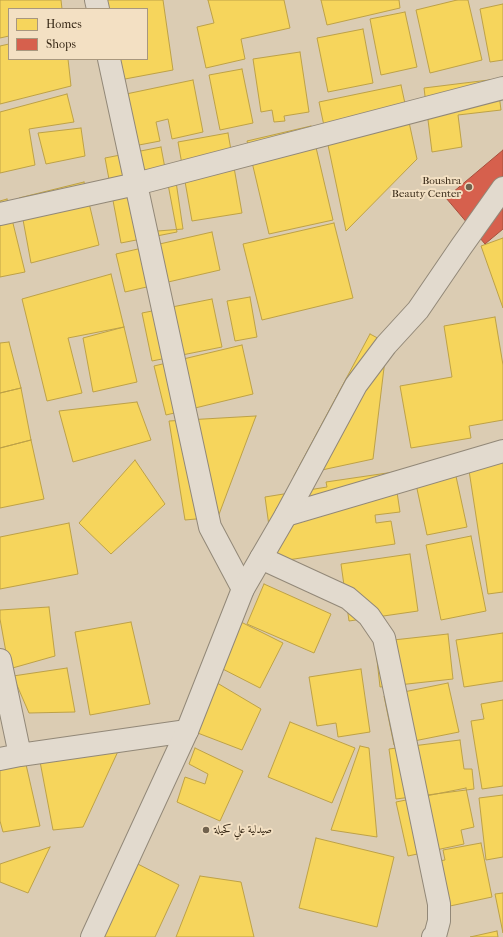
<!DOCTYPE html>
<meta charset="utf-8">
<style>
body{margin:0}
#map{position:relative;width:503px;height:937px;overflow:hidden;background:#dbccb3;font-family:"IM FELL French Canon",serif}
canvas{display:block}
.legend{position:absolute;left:8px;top:8px;width:140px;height:52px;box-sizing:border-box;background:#f3e0c3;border:1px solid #a8977e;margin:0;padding:5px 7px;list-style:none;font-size:12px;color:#382917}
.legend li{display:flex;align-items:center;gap:8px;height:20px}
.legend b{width:20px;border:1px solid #a8977e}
</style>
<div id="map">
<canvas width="503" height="937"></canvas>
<ul class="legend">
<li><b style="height:11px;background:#f6d55c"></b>Homes</li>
<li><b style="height:11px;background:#d6604d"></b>Shops</li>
</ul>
</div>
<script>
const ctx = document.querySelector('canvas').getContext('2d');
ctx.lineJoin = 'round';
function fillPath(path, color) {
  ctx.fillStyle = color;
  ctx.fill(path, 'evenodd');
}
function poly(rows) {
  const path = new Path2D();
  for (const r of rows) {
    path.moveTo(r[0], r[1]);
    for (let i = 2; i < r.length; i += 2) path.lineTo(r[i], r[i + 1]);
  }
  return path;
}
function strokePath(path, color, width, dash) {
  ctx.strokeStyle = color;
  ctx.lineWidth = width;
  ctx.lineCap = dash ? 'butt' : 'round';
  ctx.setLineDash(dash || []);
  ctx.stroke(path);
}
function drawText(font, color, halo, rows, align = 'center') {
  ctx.font = font + ' "IM FELL French Canon",Amiri,serif';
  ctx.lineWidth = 4;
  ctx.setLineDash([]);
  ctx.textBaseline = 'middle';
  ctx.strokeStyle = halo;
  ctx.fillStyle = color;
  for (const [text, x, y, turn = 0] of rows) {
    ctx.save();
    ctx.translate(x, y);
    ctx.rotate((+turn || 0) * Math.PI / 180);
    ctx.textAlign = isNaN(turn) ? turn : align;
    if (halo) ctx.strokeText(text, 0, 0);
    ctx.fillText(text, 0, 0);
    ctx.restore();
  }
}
const homes = poly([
 [0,0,61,0,62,9,9,9,9,36,0,38,0,0],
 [90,0,163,0,173,70,109,82,104,59,147,59,147,9,92,9,90,0],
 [208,0,284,0,290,28,241,39,245,59,206,68,197,27,214,23,208,0],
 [321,0,399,0,400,8,327,25,321,0],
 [457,0,468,0,482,60,430,73,416,10,457,0],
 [503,4,503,60,490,62,480,9,503,4],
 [405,12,417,67,381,75,370,19,405,12],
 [363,29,373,83,328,92,317,38,363,29],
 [9,44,9,59,68,59,71,86,0,104,0,46,9,44],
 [300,52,309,112,284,116,285,121,274,122,272,110,261,112,253,59,300,52],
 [242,69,253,123,220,130,209,75,242,69],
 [497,79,501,110,458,115,462,147,432,152,424,88,497,79],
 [193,80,203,132,172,139,168,119,156,122,160,141,118,149,107,98,193,80],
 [401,85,417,159,346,231,319,102,401,85],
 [67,94,74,122,29,129,35,165,0,173,0,112,67,94],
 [311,126,333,220,269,234,247,141,311,126],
 [81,128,85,156,46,164,38,133,81,128],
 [228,133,242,213,192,221,178,142,228,133],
 [161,147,177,232,121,243,105,158,161,147],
 [174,168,183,229,145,232,128,175,174,168],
 [84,182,99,245,31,263,19,198,84,182],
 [7,199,25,272,0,277,0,201,7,199],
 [334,223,353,298,262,320,243,244,334,223],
 [212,232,220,270,125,292,116,254,212,232],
 [503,238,503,308,481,246,503,238],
 [111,274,124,327,68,338,82,393,47,401,22,299,111,274],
 [250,297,257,337,235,341,227,301,250,297],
 [212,299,222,347,152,361,142,313,212,299],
 [495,317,503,365,503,420,469,426,471,438,411,448,400,386,452,377,444,326,495,317],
 [124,327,137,382,93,392,83,338,124,327],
 [370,334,387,343,373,459,294,476,370,334],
 [9,342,21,388,0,393,0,343,9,342],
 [242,345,253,394,166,415,154,366,242,345],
 [21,388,31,440,0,448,0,393,21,388],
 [137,402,151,440,73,462,59,411,137,402],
 [256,416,218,517,185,520,169,421,256,416],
 [31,440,44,499,0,508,0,448,31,440],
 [503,458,503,592,488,594,468,464,503,458],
 [135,460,165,504,111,554,79,523,135,460],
 [454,467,467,527,427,535,414,475,454,467],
 [394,472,400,512,375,515,376,523,391,521,395,544,274,562,265,497,327,487,326,482,394,472],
 [69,523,78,574,0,589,0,537,69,523],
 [471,536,486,611,441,620,426,545,471,536],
 [410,554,418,611,349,621,341,564,410,554],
 [264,584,331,614,314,653,247,624,264,584],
 [49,607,55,656,9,669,0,619,0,610,49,607],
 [229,616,283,643,260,688,207,661,229,616],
 [131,622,150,704,90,715,75,632,131,622],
 [503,633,503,681,464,687,456,640,503,633],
 [448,634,453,679,380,687,375,642,448,634],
 [67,668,75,712,29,713,13,676,67,668],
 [361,669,370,732,338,737,336,723,317,726,309,677,361,669],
 [202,674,261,709,242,750,182,727,202,674],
 [448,683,459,732,394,745,384,696,448,683],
 [503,700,503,786,482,789,471,721,484,719,481,704,503,700],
 [290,722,355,748,332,803,268,777,290,722],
 [460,740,464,769,472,769,474,789,396,799,389,749,460,740],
 [360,746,369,748,377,837,331,830,360,746],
 [120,747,83,827,53,830,38,751,120,747],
 [195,748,243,771,220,821,177,802,185,777,205,784,208,774,189,764,195,748],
 [25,760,40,826,3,832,0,821,0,764,25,760],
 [466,788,474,827,461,830,464,844,408,856,396,802,466,788],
 [503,795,503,857,486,860,479,798,503,795],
 [316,838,394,857,377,927,299,908,316,838],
 [481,843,492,897,436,909,426,863,445,860,443,850,481,843],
 [50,847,28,893,0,882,0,864,50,847],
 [126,858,179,885,155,937,85,937,126,858],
 [200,876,241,882,254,937,176,937,200,876],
 [503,893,503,933,495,894,503,893],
 [497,931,498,937,470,937,497,931]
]);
fillPath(homes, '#f6d55c');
strokePath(homes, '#bda147', 1);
const shops = poly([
 [503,150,503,229,485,244,446,198,503,150]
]);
fillPath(shops, '#d6604d');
strokePath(shops, '#a7503d', 1);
const minor = poly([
 [96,0,98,9],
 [109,59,210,527,243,589],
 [0,214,136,184,503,88],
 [286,515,503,451],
 [261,558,348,598,369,616,384,638,439,904,439,921,435,936,433,937],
 [0,660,20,755],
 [0,759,20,755,187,731]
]);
const tertiary = poly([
 [92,937,187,731,243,589,286,515,356,385,386,345,418,310,461,247,503,188]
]);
strokePath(minor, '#928878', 24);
strokePath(tertiary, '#928878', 24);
strokePath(minor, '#e2dace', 22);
strokePath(tertiary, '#e2dace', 22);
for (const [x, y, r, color] of [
 [469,187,4,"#71624e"],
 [206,830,4,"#71624e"]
]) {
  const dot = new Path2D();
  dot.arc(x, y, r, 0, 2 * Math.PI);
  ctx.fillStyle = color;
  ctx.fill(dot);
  strokePath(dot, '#f3e0c3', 1.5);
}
drawText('11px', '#382917', '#f3e0c3', [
 ["Boushra",461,181],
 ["Beauty Center",461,194],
 ["صيدلية علي كحيلة",214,830,"left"]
], 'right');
</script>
